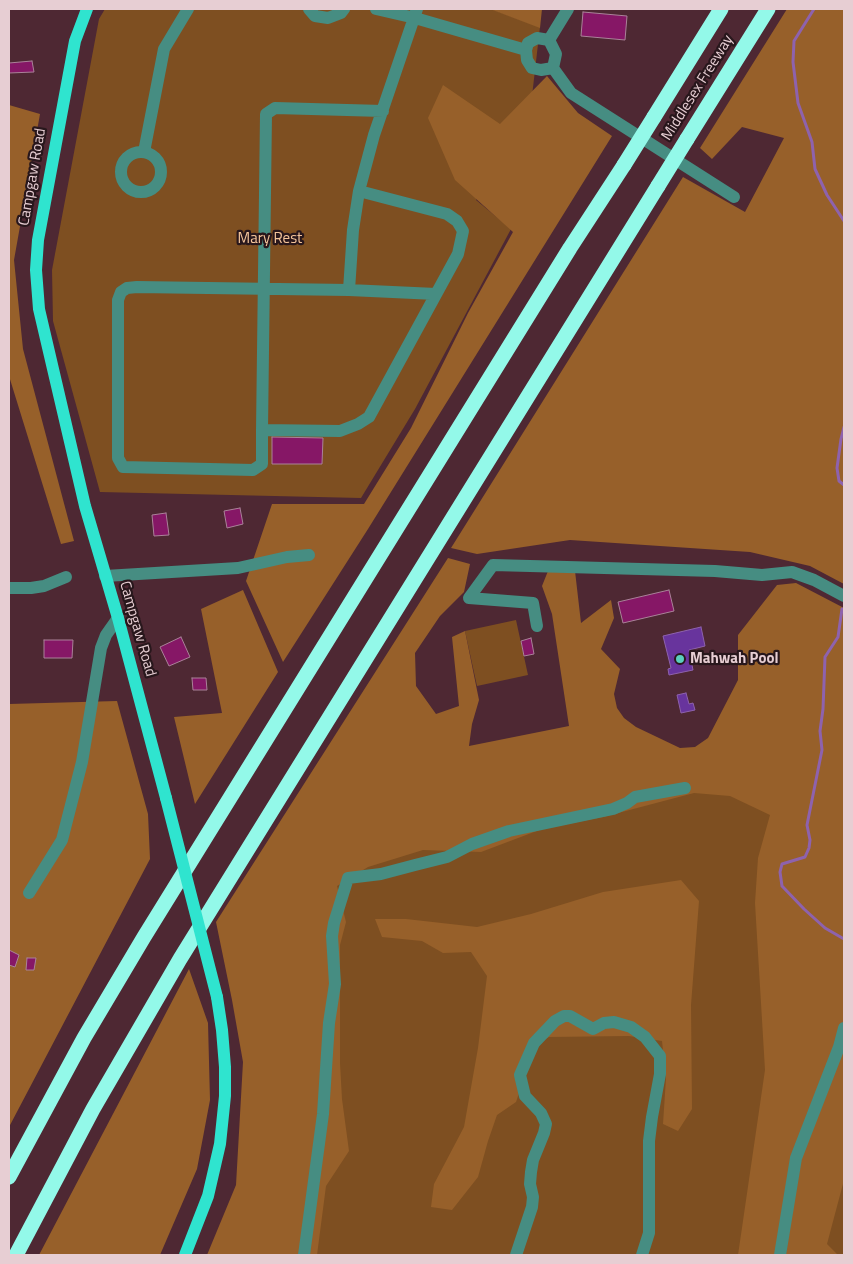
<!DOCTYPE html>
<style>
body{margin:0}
#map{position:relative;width:853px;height:1264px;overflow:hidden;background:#4e2833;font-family:"Titillium Web",sans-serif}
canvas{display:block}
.frame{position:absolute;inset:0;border:10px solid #e7ced3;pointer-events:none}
</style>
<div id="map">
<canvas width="853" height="1264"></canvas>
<div class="frame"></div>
</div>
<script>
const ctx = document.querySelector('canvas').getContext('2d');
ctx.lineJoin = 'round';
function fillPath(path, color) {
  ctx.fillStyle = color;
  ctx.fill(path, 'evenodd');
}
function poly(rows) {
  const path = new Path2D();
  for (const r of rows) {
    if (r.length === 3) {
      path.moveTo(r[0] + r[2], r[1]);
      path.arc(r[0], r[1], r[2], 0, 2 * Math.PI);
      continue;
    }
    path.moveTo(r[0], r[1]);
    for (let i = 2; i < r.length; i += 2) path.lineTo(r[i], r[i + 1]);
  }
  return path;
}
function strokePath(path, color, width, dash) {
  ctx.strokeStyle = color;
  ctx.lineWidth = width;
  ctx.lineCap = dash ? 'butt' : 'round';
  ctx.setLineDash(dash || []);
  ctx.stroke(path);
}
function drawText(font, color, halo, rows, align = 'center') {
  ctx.font = font + ' "Titillium Web",sans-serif';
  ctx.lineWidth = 4.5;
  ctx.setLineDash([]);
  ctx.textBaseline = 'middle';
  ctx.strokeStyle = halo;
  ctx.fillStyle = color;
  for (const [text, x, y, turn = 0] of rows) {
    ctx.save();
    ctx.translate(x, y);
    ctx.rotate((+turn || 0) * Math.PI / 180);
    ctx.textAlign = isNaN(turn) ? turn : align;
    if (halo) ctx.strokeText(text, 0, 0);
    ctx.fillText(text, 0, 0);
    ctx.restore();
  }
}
fillPath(poly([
 [105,9,491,9,540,27,529,122,476,200,511,229,415,409,361,498,100,492,53,321,52,270,99,19],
 [516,620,528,675,477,686,465,631],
 [635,785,844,799,844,1255,290,1255,329,889,346,862]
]), '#7e4f21');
fillPath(poly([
 [490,9,542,9,540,28],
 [787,9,844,9,844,584,810,566,750,552,570,540,477,554,451,548,683,177,745,212,784,138,742,127,712,159,700,148],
 [547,76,578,113,612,136,368,529,283,662,246,581,272,504,364,504,411,428,468,313,513,232,455,180,428,118,443,85,500,124],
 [9,105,40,114,14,260,23,349,74,541,61,544,9,376],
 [448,558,470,564,464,592,440,616,415,653,416,686,436,714,459,706,452,637,465,631,479,700,472,724,469,746,569,726,552,614,542,586,548,571,575,571,581,623,611,600,614,618,601,649,620,669,614,694,617,708,624,718,636,727,680,748,695,747,708,738,738,680,738,635,777,585,796,583,844,608,844,1180,827,1244,838,1255,738,1255,765,1070,755,903,758,858,770,815,730,796,694,793,603,817,542,829,481,852,423,850,368,867,337,886,346,922,340,945,340,1063,342,1099,349,1151,326,1186,317,1255,207,1255,236,1185,243,1062,232,1000,216,922],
 [243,590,278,672,195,804,174,717,222,713,201,609],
 [117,701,148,814,150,859,9,1127,9,704],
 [681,880,699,901,691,1005,692,1109,678,1131,663,1124,666,1078,662,1041,629,1036,549,1037,535,1045,516,1102,497,1115,488,1141,478,1177,452,1210,431,1207,434,1184,464,1127,478,1048,487,976,471,952,443,953,422,941,382,937,375,919,406,919,477,927,531,914,603,892],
 [189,969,208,1023,210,1100,197,1169,160,1255,39,1255]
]), '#97602a');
const water = poly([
 [701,627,705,646,689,650,693,670,669,675,668,669,671,668,663,636,701,627],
 [686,693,689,704,693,703,695,710,681,713,677,695,686,693]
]);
fillPath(water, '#68349d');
strokePath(water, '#8e62ad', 1);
strokePath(poly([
 [814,9,794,41,793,62,798,103,812,142,815,169,827,195,844,221],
 [844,427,841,439,837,468,839,481,844,485],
 [842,609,838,637,825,657,823,709,820,731,822,750,807,825,810,840,809,848,805,857,782,864,780,872,782,886,804,909,825,928,844,939]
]), '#8e62ad', 3);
const building = poly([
 [583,12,627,16,625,40,581,36,583,12],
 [32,61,34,72,9,73,9,63,32,61],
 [272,437,323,438,322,464,272,464,272,437],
 [240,508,243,524,227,528,224,511,240,508],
 [166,513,169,535,154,536,152,515,166,513],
 [669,590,674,611,623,623,618,602,669,590],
 [181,637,190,657,169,666,160,647,181,637],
 [531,638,534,654,524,656,521,641,531,638],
 [44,640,73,640,72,658,44,658,44,640],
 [192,678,206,678,207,690,193,690,192,678],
 [9,950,19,955,15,967,9,965,9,950],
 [27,958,36,958,34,970,26,970,27,958]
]);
fillPath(building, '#861766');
strokePath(building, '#aa8299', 1);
strokePath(poly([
 [309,9,315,16,328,18,341,13,344,9],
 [376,9,415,18,526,50],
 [549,40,568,9],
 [553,68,541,70,532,68,527,60,526,50,528,43,537,38,549,40,556,54,553,68,571,93,734,197],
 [144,152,164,49,188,9],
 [141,172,20],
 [359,191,447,214,457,221,463,231,458,254,369,417,358,424,340,431,262,430,266,114,275,108,383,111],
 [349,290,353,230,359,191,374,135,417,9],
 [262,430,262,464,253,470,123,467,118,458,118,300,121,292,127,288,137,287,349,290,436,294],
 [105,576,238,568,287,557,309,555],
 [9,588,31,588,44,586,66,577],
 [537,626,533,603,469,598,493,565,715,571,762,575,792,572,814,580,844,596],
 [29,893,62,840,82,762,101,648,106,635,118,618],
 [304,1255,323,1114,329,1023,335,984,332,936,334,923,348,878,381,874,415,865,447,857,472,844,509,831,613,809,627,803,635,797,685,788],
 [516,1255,532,1207,533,1197,530,1184,531,1172,533,1160,544,1133,546,1124,541,1113,525,1096,520,1075,534,1043,555,1021,564,1016,570,1016,593,1029,604,1023,614,1022,631,1027,645,1037,660,1056,660,1074,652,1117,649,1141,649,1233,642,1255],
 [780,1255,796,1158,839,1047,844,1028]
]), '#468d82', 12);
strokePath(poly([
 [87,9,75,41,38,240,36,270,39,309,85,506,118,618,166,798],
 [185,1255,208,1196,220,1144,225,1096,225,1067,222,1030,217,997]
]), '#2fe4cf', 12);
strokePath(poly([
 [654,117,721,9],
 [687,139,768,9],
 [9,1177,84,1038,144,937,570,248,624,165],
 [16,1255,93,1109,180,959,658,186]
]), '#93f9e9', 15);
strokePath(poly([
 [166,798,217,997]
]), '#2fe4cf', 12);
strokePath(poly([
 [624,165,654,117],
 [658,186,687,139]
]), '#93f9e9', 15);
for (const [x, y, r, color] of [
 [680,659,5,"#5acebe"]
]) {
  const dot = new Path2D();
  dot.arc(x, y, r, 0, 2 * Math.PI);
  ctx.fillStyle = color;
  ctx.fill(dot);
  strokePath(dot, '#28171c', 2);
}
drawText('15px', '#e7ced3', '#28171c', [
 ["Middlesex Freeway",698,88,-58],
 ["Campgaw Road",33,177,-80],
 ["Campgaw Road",137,629,74]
]);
drawText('15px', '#f5c59b', '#28171c', [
 ["Mary Rest",270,239]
]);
drawText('bold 15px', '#e7ced3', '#28171c', [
 ["Mahwah Pool",690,659]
], 'left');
</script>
